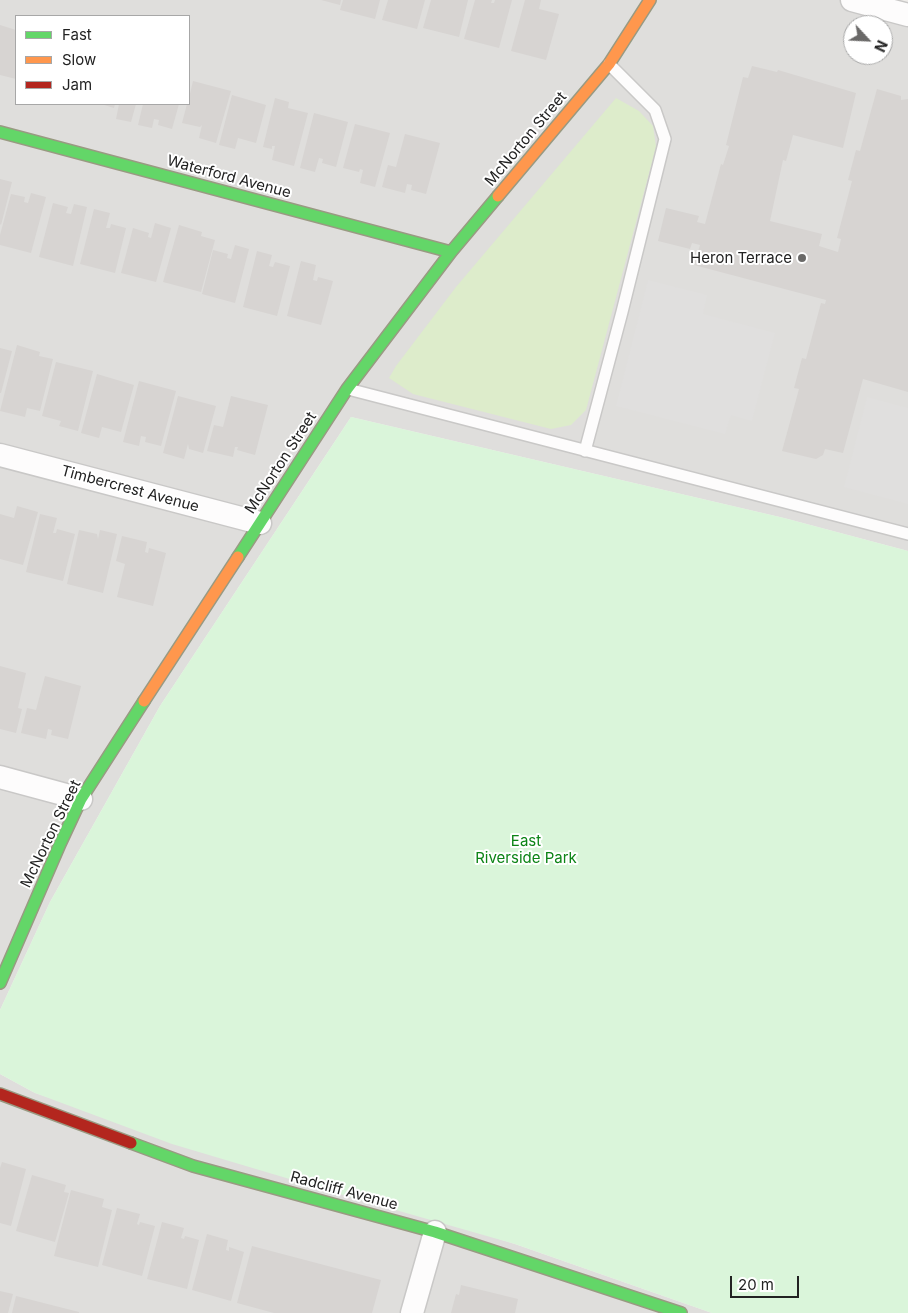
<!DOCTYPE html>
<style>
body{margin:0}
#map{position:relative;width:908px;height:1313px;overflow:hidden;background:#f0eeeb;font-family:Inter,sans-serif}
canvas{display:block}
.legend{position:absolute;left:15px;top:15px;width:175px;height:90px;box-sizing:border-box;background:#fff;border:1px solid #a7a7a7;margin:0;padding:6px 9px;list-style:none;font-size:15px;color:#222}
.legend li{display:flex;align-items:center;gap:10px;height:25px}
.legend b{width:25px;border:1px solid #a7a7a7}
.north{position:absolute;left:843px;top:15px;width:50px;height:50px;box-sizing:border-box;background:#fff;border:1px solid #a7a7a7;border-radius:50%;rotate:115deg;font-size:14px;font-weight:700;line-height:20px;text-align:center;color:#222}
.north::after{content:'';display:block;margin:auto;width:18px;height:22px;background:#6a6968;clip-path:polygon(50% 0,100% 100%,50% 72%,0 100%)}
.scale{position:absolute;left:730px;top:1276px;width:69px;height:22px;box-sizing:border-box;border:2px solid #222;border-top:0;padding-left:6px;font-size:15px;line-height:18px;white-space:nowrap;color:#222;-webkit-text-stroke:4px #fff;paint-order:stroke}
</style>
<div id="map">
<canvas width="908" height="1313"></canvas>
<ul class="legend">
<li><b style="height:6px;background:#63d668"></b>Fast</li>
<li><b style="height:6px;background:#ff974d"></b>Slow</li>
<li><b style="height:6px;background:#b3261e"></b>Jam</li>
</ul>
<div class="north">N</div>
<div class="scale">20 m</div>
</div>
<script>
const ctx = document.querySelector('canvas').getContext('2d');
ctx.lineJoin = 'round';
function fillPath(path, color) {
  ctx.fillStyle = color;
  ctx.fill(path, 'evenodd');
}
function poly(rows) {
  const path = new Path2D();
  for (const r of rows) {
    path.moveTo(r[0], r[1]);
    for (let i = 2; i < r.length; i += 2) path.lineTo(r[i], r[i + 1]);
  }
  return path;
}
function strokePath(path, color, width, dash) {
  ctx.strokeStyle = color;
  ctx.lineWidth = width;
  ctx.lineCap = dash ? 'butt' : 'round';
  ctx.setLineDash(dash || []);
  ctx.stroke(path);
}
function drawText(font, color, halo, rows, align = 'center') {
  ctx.font = font + ' Inter,sans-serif';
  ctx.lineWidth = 4;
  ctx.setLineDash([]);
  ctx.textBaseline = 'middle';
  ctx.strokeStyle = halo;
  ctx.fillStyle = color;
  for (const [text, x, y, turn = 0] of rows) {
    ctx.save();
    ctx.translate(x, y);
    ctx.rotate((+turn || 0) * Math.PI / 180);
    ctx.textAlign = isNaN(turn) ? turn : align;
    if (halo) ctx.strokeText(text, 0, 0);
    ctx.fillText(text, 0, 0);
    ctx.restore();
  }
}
fillPath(poly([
 [0,0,852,0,908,15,908,551,784,518,351,417,160,706,50,902,0,1010],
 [16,16,189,16,189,104,16,104],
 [853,25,883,25,883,55,853,55],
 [0,1074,35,1093,515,1244,712,1313,0,1313]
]), '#dfdedc');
fillPath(poly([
 [616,98,639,111,653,126,656,147,586,410,571,425,551,429,413,394,389,378,396,366,456,287]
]), '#ddeccb');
fillPath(poly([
 [351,417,784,518,908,551,908,1313,712,1313,515,1244,350,1197,172,1144,35,1093,0,1074,0,1010,50,902,160,706]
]), '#daf5da');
fillPath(poly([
 [648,280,707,295,703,314,775,333,752,421,731,415,725,434,616,406],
 [867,397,908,408,908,504,844,487]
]), '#e0dfde');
fillPath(poly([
 [321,0,341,0,340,5],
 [343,0,380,0,375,19,340,10],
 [388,0,425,0,417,29,382,20],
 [431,0,468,0,459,37,423,28],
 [475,0,492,0,491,3,494,3,495,0,512,0,499,48,464,39],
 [525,0,541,0,539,9,559,14,546,60,511,51],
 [0,25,16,30,16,79,0,75],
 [752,66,777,72,778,70,856,93,843,148,793,135,786,161,783,160,770,221,822,234,819,246,838,252,841,239,837,238,852,181,848,180,856,150,860,151,877,89,901,96,901,100,908,99,908,392,863,379,843,453,825,449,823,455,816,459,782,451,799,389,794,388,802,358,806,359,821,303,825,304,826,300,694,265,700,245,692,243,690,249,658,241,666,208,699,216,697,222,705,224,721,164,723,165,729,146,726,145,743,77,748,78],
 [193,81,231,91,216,143,199,138,202,125,200,127,182,123,187,104,189,104,189,98],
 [232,95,266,105,256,143,238,138,235,149,219,145],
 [275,98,289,102,288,108,308,113,294,166,272,160,275,146,272,146,272,149,263,147],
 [101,104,115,104,114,108],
 [119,104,136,104,131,122,116,119],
 [143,104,179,104,172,129,158,125,159,120,154,119,152,128,138,125],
 [314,113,348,122,336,167,322,163,323,159,319,158,315,172,300,168],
 [355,124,390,133,375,187,360,183,363,170,360,169,359,172,343,168],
 [405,134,440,143,426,194,411,190,412,185,407,184,405,193,382,187,388,165,396,167],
 [0,179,12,182,1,225,0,224],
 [31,193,46,197,31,253,0,245,0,235,11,194,25,197,24,202,28,203],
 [53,203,68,207,66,213,71,214,74,204,87,207,73,266,39,257],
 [94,209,110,213,106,228,110,228,111,224,126,228,115,273,80,264],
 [155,223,171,228,156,282,121,273,133,228,149,233,148,237,151,238],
 [179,225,202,232,201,236,215,240,201,292,163,282],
 [235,245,249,249,235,303,202,294,213,250,228,254,227,258,231,259],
 [257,251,272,255,269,266,273,267,275,262,290,266,277,316,243,307],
 [301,261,316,265,313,280,317,281,318,277,333,281,321,325,287,316],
 [17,345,40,352,39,356,53,359,40,411,27,408,25,417,0,411],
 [0,348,12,351,1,393,0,393],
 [56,362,93,371,78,431,59,426,61,421,42,416],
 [97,374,134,385,121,432,102,427,99,438,81,433],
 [139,381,176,391,161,446,145,442,146,437,141,436,139,446,123,442],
 [178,396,216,406,203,453,189,449,188,444,184,459,163,453],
 [231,396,268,405,255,455,237,450,238,447,235,447,233,457,207,451,214,425,223,427],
 [17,506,38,512,23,565,0,559,0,514,14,518],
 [40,514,57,518,53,533,56,533,57,529,75,534,63,581,26,572],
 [79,530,97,534,98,539,100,530,117,534,103,593,67,584],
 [122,536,147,542,145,552,148,553,149,548,166,553,153,606,117,597,125,564,116,561],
 [0,666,26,673,18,708,22,709,16,733,0,729],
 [45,676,81,686,68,739,51,735,52,730,48,729,46,739,21,733,27,708,36,710],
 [2,1162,26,1169,11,1226,0,1223,0,1168],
 [32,1175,66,1185,64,1192,69,1193,55,1242,16,1231],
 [71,1190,104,1199,102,1207,112,1210,98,1267,54,1256],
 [117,1208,140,1214,137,1224,139,1225,140,1222,155,1226,142,1276,102,1265],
 [162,1222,184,1228,181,1238,184,1239,185,1236,199,1240,187,1289,147,1279],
 [207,1234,228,1240,226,1250,229,1251,229,1247,244,1252,231,1301,192,1290],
 [252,1246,381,1280,372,1313,274,1313,237,1303],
 [461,1285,518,1299,515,1313,451,1313,456,1294,459,1295],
 [0,1291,13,1294,8,1313,0,1313],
 [16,1296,79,1312,79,1313,12,1313]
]), '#d7d4d2');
const lane = poly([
 [348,389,908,534],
 [585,451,622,312,665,139,655,110,609,64]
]);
const street = poly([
 [852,0,908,15],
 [0,455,260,523],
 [0,777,81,799],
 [412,1313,435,1232]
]);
const fast = poly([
 [0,132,451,252],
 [238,557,347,389,451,252,498,196],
 [0,983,60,844,81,799,144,701],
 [131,1143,193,1166,435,1232,681,1313]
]);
const slow = poly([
 [498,196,609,64,650,0],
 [144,701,238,557]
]);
const jam = poly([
 [0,1094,131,1143]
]);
strokePath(lane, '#c9c8c7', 14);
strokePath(street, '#c9c8c7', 25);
strokePath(fast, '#999a82', 14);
strokePath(slow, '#999a82', 14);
strokePath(jam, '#999a82', 14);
strokePath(lane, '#fdfcfc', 11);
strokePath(street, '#fdfcfc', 22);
strokePath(fast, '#63d668', 11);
strokePath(slow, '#ff974d', 11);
strokePath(jam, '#b3261e', 11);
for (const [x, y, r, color] of [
 [802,258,5,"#6a6968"]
]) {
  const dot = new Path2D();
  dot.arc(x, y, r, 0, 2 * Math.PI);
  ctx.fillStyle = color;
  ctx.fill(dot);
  strokePath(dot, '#fff', 2);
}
drawText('15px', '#222', '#fff', [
 ["McNorton Street",526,139,-50],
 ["Waterford Avenue",229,177,15],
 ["McNorton Street",281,463,-57],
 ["Timbercrest Avenue",130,489,15],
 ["McNorton Street",51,834,-64],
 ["Radcliff Avenue",344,1191,15]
]);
drawText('15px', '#222', '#fff', [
 ["Heron Terrace",792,258]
], 'right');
drawText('15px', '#0c8416', '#fff', [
 ["East",526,841],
 ["Riverside Park",526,858]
]);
</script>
